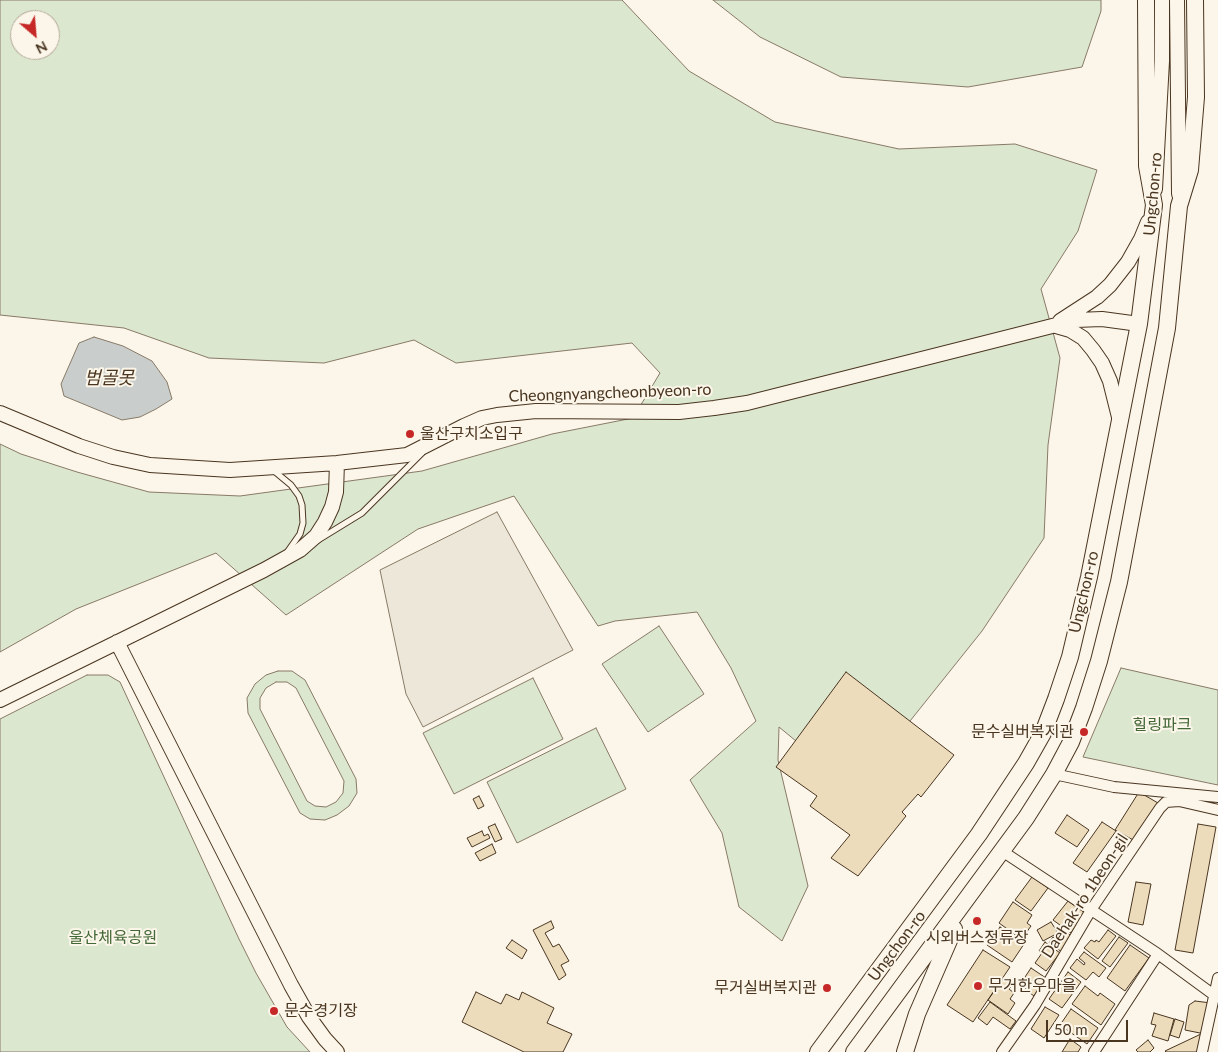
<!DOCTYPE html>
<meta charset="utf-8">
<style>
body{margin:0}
#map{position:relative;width:1218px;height:1052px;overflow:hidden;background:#fbf6e9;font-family:Lato,sans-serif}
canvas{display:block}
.north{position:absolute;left:10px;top:10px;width:50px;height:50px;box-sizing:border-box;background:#fbf6e9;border:1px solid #b4a999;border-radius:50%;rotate:153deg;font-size:14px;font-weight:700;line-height:20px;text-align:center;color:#4a3520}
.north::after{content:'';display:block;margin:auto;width:18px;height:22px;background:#c62828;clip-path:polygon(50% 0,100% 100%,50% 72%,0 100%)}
.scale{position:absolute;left:1046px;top:1020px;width:82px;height:22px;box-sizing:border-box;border:2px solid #4a3520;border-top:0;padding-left:6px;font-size:15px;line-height:18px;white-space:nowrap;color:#4a3520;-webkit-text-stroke:4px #fbf6e9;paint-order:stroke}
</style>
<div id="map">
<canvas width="1218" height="1052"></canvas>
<div class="north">N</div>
<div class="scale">50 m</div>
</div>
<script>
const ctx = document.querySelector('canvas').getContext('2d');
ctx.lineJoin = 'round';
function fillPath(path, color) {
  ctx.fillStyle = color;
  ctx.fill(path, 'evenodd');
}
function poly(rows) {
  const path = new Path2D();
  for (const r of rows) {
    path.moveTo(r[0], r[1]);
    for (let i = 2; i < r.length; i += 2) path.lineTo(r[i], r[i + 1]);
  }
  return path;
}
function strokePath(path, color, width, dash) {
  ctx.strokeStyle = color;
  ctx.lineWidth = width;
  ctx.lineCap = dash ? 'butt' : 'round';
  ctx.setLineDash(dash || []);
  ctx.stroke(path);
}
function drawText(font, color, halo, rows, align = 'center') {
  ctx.font = font + ' Lato,"Noto Sans KR",sans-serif';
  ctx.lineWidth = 4;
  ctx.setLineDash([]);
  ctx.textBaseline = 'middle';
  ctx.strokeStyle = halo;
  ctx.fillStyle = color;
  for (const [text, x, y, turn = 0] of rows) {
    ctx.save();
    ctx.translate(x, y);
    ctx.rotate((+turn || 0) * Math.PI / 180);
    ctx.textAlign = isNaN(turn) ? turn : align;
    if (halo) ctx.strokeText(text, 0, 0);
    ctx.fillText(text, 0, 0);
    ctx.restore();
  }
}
const green = poly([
 [0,0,622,0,689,71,775,122,899,149,1015,144,1097,170,1078,231,1041,289,1060,358,1048,445,1044,538,982,631,886,751,842,779,779,727,778,760,808,886,782,941,739,907,722,833,690,780,756,721,731,668,697,612,615,621,598,626,514,496,418,529,286,615,216,553,76,609,0,652,0,444,21,454,77,472,149,492,240,496,422,471,552,434,633,418,660,373,632,343,456,363,414,340,324,363,209,358,124,328,0,315,0,0],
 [20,20,50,20,50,50,20,50,20,20],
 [713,0,1101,0,1101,11,1082,67,968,87,841,77,760,37,713,0],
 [659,626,704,694,648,732,602,664,659,626],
 [1121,668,1218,690,1218,785,1083,757,1121,668],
 [278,671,292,671,305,680,356,779,357,793,349,806,337,815,325,820,310,819,300,813,248,713,247,698,255,684,266,675,278,671],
 [276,682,287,682,296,688,344,781,343,793,336,802,326,807,315,806,307,801,260,709,260,698,266,688,276,682],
 [87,675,108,675,120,682,239,939,256,973,287,1027,310,1052,0,1052,0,719,87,675],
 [533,678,563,739,454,794,423,733,533,678],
 [596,728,626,789,517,843,487,782,596,728]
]);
fillPath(green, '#dce7d0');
strokePath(green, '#887966', 1);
const parking = poly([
 [497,512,573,650,423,727,406,694,380,570,497,512]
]);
fillPath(parking, '#ede7d9');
strokePath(parking, '#887966', 1);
const water = poly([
 [94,337,123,346,152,361,167,382,172,399,156,409,140,417,122,420,64,396,61,384,79,343,94,337]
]);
fillPath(water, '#c9cecd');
strokePath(water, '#887966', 1);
const building = poly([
 [846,672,954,755,921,797,918,794,902,812,906,816,858,876,831,858,850,835,810,806,817,796,776,767,846,672],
 [1139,792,1158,803,1135,841,1115,830,1139,792],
 [479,796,484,806,478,809,473,799,479,796],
 [1067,815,1089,830,1077,847,1055,833,1067,815],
 [1102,822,1116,831,1087,872,1073,863,1102,822],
 [495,824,502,839,495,842,488,827,495,824],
 [1198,824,1216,827,1193,953,1175,950,1198,824],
 [482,831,484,836,488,834,490,838,472,847,467,838,482,831],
 [492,844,496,853,480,861,475,853,492,844],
 [1032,877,1048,888,1031,911,1015,900,1032,877],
 [1136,882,1151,884,1143,925,1128,922,1136,882],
 [1068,901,1085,913,1071,933,1053,920,1068,901],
 [1013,902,1032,915,1027,923,1031,926,1026,933,1028,935,1024,941,999,923,1013,902],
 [551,921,554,928,545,933,553,947,559,944,569,961,561,965,566,975,559,980,533,930,551,921],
 [1051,922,1058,933,1043,941,1037,930,1051,922],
 [1000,927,1024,944,1012,962,987,945,1000,927],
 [1108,930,1116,936,1098,959,1084,948,1091,940,1095,942,1096,940,1099,942,1108,930],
 [1064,931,1072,936,1062,952,1049,943,1053,937,1058,940,1064,931],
 [1119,937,1128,943,1110,967,1102,961,1119,937],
 [512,940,527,950,522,959,506,948,512,940],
 [1045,942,1060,953,1046,971,1035,963,1042,953,1039,951,1045,942],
 [1130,945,1149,958,1125,991,1107,978,1130,945],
 [983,950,1010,967,973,1022,947,1005,983,950],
 [1084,952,1106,968,1099,977,1093,972,1086,980,1070,968,1077,959,1084,965,1085,963,1079,958,1084,952],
 [1031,968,1046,978,1034,996,1026,990,1025,977,1031,968],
 [1068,972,1081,982,1062,1008,1049,999,1068,972],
 [1003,979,1012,985,1009,989,1014,993,1010,999,1015,1003,1008,1014,988,1000,1003,979],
 [1085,986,1098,996,1100,993,1115,1004,1101,1025,1072,1004,1085,986],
 [476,992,501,1004,506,994,519,1000,522,992,554,1008,547,1023,572,1034,563,1052,524,1052,462,1022,476,992],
 [1195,1001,1211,1003,1205,1034,1185,1030,1189,1005,1195,1001],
 [990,1002,1016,1021,1010,1029,993,1017,987,1025,978,1018,990,1002],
 [1045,1007,1059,1015,1044,1038,1031,1029,1045,1007],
 [1071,1009,1098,1028,1087,1044,1060,1025,1071,1009],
 [1154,1013,1174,1019,1168,1041,1152,1036,1156,1025,1151,1024,1154,1013],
 [1175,1019,1184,1022,1179,1038,1170,1035,1175,1019],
 [1201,1034,1199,1052,1166,1052,1165,1051,1201,1034],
 [1070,1039,1081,1047,1078,1052,1062,1052,1070,1039],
 [1148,1040,1154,1048,1150,1052,1138,1052,1136,1050,1148,1040]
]);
fillPath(building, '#ecdcbc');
strokePath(building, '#4a3520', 1);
const lane = poly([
 [273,470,291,485,299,496,302,505,303,523,300,534,288,551],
 [318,540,362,513,422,453]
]);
const street = poly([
 [1054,774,1114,787,1218,797],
 [1002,851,1158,954,1214,995],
 [1002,1052,1035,1005,1091,910,1160,808,1166,802,1179,801,1218,810],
 [1094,1052,1158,954],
 [1202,1052,1218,978]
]);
const secondary = poly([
 [1177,0,1179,194],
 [1155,189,1162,61,1162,0],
 [1060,321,1097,297,1110,285,1128,262,1141,239,1148,222],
 [1056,326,1070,330,1083,338,1093,350,1102,363,1110,381,1119,417],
 [0,413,79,446,113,457,150,465,230,470,337,463,407,455,464,426,482,418,497,415,536,411,679,412,714,408,747,403,1076,320,1102,319,1139,324],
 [117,642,291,985,309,1017,325,1039,337,1052],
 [0,700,264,570,300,550,316,536,325,522,332,507,336,492,337,463]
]);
const primary = poly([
 [818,1052,979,834,1026,763,1043,733,1056,699,1070,657,1089,577,1139,324,1154,205,1147,166,1146,0],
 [854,1052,1026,818,1054,774,1071,742,1084,708,1099,661,1119,582,1167,328,1179,206,1190,170,1196,97,1195,0],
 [905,1052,917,1014,954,929]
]);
strokePath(lane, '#4a3520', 7);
strokePath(street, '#4a3520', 12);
strokePath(secondary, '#4a3520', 16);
strokePath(primary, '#4a3520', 18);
strokePath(lane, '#fbf6e9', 5);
strokePath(street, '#fbf6e9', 10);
strokePath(secondary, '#fbf6e9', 14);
strokePath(primary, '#fbf6e9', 16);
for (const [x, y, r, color] of [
 [410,434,5,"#c62828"],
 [1084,732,5,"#c62828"],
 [977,921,5,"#c62828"],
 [978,986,5,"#c62828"],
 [827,988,5,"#c62828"],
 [274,1011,5,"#c62828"]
]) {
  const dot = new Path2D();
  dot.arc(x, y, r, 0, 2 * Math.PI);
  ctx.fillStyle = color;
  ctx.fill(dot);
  strokePath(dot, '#fbf6e9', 2);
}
drawText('16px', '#4a3520', '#fbf6e9', [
 ["Ungchon-ro",1153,194,-85],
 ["Cheongnyangcheonbyeon-ro",610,393,-2],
 ["Ungchon-ro",1084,592,-77],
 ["Daehak-ro 1beon-gil",1085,896,-57],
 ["Ungchon-ro",897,946,-53]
]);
drawText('16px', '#4a3520', '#fbf6e9', [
 ["울산구치소입구",420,434],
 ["문수실버복지관",1074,732,"right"],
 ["시외버스정류장",977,938,"center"],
 ["무거한우마을",988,986],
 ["무거실버복지관",817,988,"right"],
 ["문수경기장",284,1011]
], 'left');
drawText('16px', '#436837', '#fbf6e9', [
 ["힐링파크",1162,725],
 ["울산체육공원",113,938]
]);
drawText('italic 18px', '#4a3520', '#fbf6e9', [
 ["범골못",109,378]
]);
</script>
